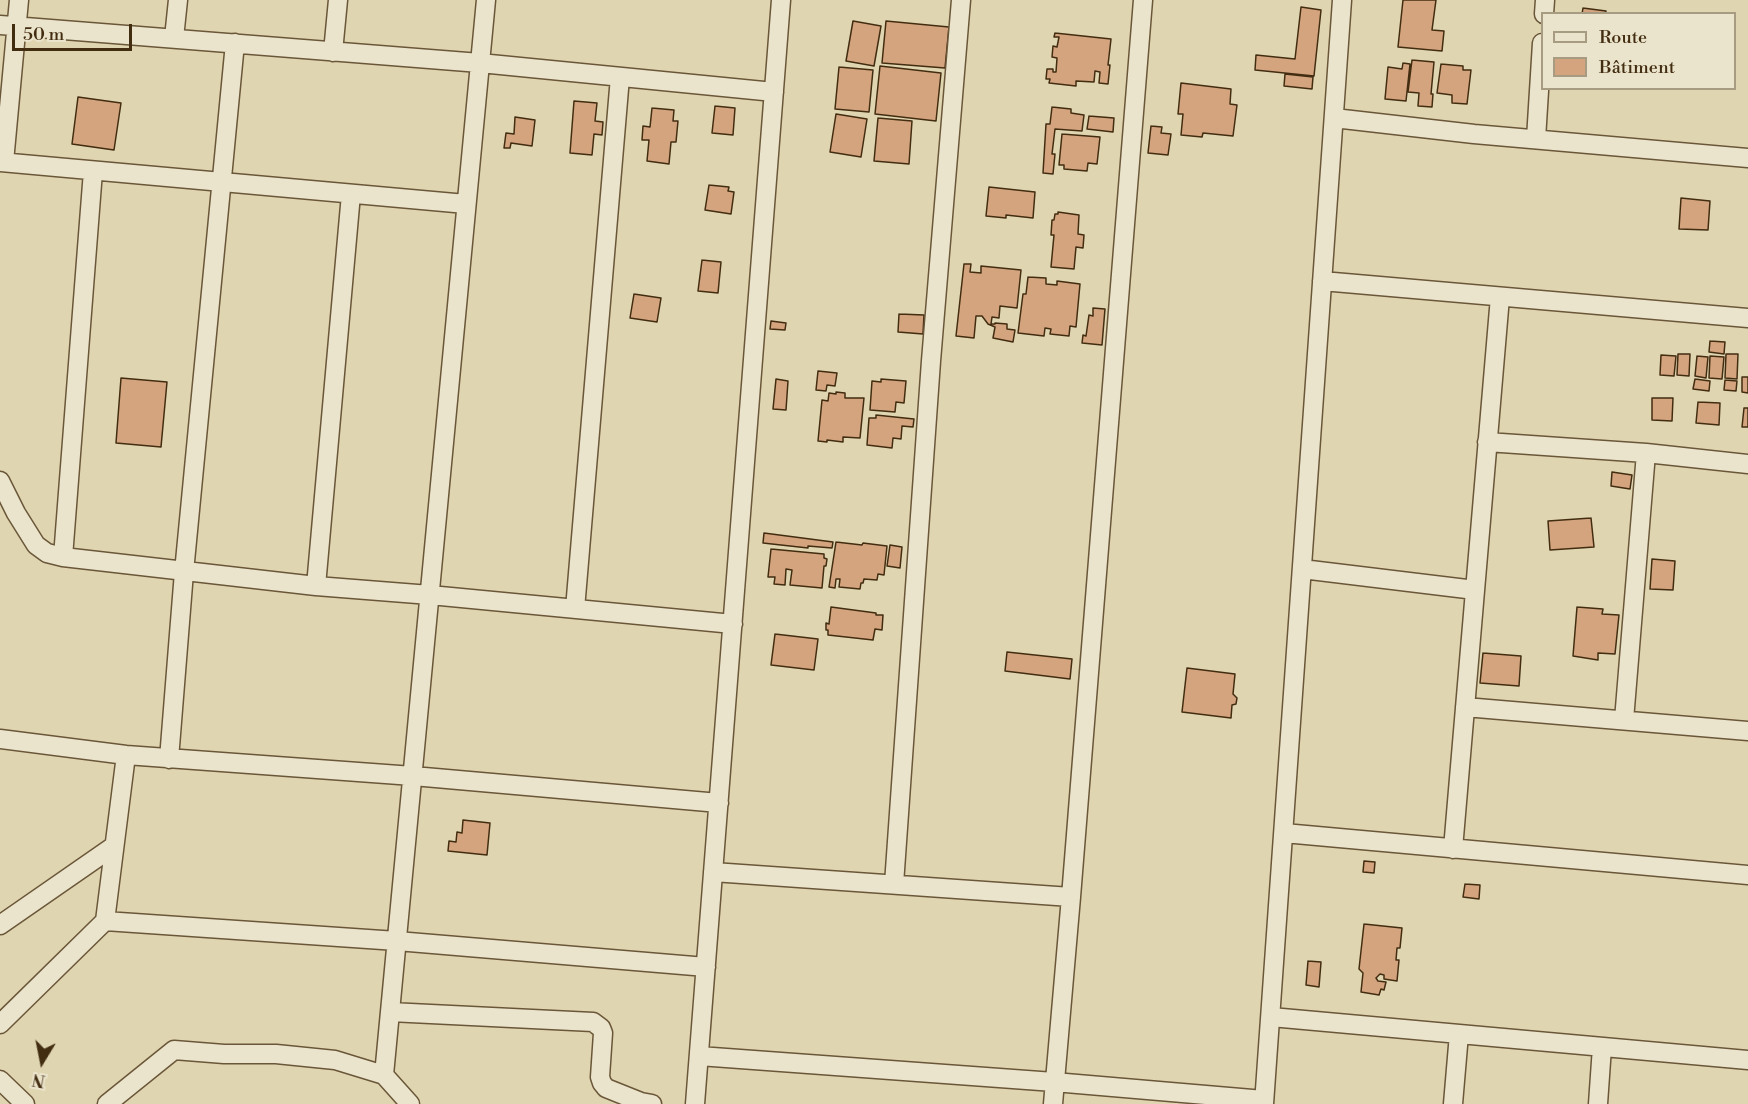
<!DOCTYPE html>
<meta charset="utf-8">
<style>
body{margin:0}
#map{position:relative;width:1748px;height:1104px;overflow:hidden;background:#e0d5b1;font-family:"Libre Bodoni",serif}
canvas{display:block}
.legend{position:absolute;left:1541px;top:12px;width:195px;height:78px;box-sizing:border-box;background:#ebe4cc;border:2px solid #a79b81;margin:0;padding:8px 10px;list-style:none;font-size:18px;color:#422d11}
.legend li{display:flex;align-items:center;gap:12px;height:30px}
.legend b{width:30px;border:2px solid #a79b81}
.north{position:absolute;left:12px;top:1032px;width:60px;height:60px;-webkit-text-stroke:4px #ebe4cc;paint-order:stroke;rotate:190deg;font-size:16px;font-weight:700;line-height:24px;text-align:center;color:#422d11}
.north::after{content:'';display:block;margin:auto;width:21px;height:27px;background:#422d11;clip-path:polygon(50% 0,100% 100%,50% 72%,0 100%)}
.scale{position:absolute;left:12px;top:24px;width:120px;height:27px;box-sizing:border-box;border:3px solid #422d11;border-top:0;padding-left:8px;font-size:18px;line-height:21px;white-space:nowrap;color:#422d11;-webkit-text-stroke:4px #ebe4cc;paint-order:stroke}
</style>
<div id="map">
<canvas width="1748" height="1104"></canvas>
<ul class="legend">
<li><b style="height:8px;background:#ebe4cc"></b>Route</li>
<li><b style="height:16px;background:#d4a47f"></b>Bâtiment</li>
</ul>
<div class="north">N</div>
<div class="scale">50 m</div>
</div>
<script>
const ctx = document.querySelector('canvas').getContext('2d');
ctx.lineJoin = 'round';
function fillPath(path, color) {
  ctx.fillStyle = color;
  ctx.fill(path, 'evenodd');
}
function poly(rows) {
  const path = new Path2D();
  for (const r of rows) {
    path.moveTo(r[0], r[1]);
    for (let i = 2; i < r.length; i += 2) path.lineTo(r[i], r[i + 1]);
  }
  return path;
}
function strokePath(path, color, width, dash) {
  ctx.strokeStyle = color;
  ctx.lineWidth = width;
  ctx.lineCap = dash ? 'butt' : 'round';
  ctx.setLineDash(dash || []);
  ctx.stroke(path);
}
const building = poly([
 [1403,0,1436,0,1432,30,1444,31,1442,51,1398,47,1403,0],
 [1301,7,1321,10,1314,76,1255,70,1256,55,1295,59,1301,7],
 [1583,8,1606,11,1605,14,1582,14,1583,8],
 [853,21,881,26,874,66,846,61,853,21],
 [886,21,949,27,945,68,882,63,886,21],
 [1055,33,1111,39,1108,65,1110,65,1108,84,1099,83,1100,72,1095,71,1094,82,1076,81,1076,86,1049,83,1050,79,1046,79,1047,69,1053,69,1053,72,1056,72,1057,58,1052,57,1053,46,1057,47,1059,37,1054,37,1055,33],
 [1412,60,1434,62,1431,94,1433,94,1432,107,1418,106,1419,93,1408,92,1412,60],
 [1403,63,1410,64,1406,101,1385,99,1388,67,1402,69,1403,63],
 [1441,64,1463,66,1463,70,1471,70,1467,104,1452,103,1452,95,1437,93,1441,64],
 [880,66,941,73,936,121,875,114,880,66],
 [839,67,873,70,869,112,835,109,839,67],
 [1285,74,1313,77,1312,89,1284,86,1285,74],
 [1181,83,1231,89,1230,104,1237,105,1233,136,1203,133,1202,137,1181,135,1183,114,1178,114,1181,83],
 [78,97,121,103,114,150,72,144,78,97],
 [574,101,597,103,595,121,603,122,602,135,594,134,592,155,570,153,574,101],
 [715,106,735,108,733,135,712,133,715,106],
 [1052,107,1071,109,1071,113,1084,115,1082,131,1055,129,1052,154,1055,154,1053,174,1043,173,1046,124,1050,124,1052,107],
 [652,108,674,110,673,121,678,121,676,142,671,142,669,164,647,161,649,140,642,140,643,126,650,127,652,108],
 [836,114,867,119,861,157,830,152,836,114],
 [1089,116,1114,118,1113,132,1087,129,1089,116],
 [515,117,535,120,532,146,511,143,510,148,504,148,506,133,514,134,515,117],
 [878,118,912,121,909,164,874,161,878,118],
 [1151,126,1162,127,1161,133,1171,134,1168,155,1148,153,1151,126],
 [1062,134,1100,137,1097,164,1088,163,1087,171,1064,169,1064,165,1059,165,1062,134],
 [709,185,729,187,728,191,734,192,731,214,705,210,709,185],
 [989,187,1035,192,1033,218,1006,215,1006,218,986,216,989,187],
 [1681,198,1710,201,1708,230,1679,229,1681,198],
 [1058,212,1079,215,1078,234,1084,235,1083,248,1076,247,1074,269,1051,267,1054,235,1051,235,1052,220,1054,220,1055,214,1058,214,1058,212],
 [702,260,721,262,718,293,698,291,702,260],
 [964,264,971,264,970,272,981,273,981,266,1021,270,1017,308,1000,306,999,318,992,317,991,324,995,324,995,323,1007,324,1007,329,1015,330,1013,342,993,338,995,327,988,324,982,316,976,316,974,338,956,336,964,264],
 [1028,277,1046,278,1046,284,1057,285,1057,281,1080,284,1076,327,1070,326,1069,336,1050,334,1051,329,1045,328,1044,336,1018,333,1023,294,1026,294,1028,277],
 [634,294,661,298,657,322,630,318,634,294],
 [1093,308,1105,309,1102,345,1082,343,1083,335,1086,336,1089,315,1093,316,1093,308],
 [899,314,924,315,923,334,898,332,899,314],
 [771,321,786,323,785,330,770,329,771,321],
 [1710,341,1725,342,1724,354,1709,352,1710,341],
 [1678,354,1690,354,1689,376,1677,375,1678,354],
 [1726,354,1738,354,1737,379,1725,378,1726,354],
 [1661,355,1676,356,1674,376,1660,375,1661,355],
 [1697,356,1708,357,1706,378,1695,376,1697,356],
 [1710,356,1724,357,1722,379,1709,378,1710,356],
 [818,371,837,373,835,386,827,385,826,391,816,390,818,371],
 [1742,377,1748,377,1748,393,1742,392,1742,377],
 [121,378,167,382,161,447,116,443,121,378],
 [776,379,788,381,786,410,773,409,776,379],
 [881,379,906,381,904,403,896,402,895,412,870,410,872,381,881,382,881,379],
 [1695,379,1710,381,1709,391,1693,389,1695,379],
 [1725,380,1737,381,1736,391,1724,390,1725,380],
 [836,392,845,393,845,398,864,398,860,438,843,437,843,442,827,440,827,442,818,441,822,400,828,401,829,393,836,394,836,392],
 [1652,398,1673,398,1672,421,1652,420,1652,398],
 [1698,402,1720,403,1719,425,1696,423,1698,402],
 [1744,408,1748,408,1748,427,1742,427,1744,408],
 [876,415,914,419,913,427,902,426,901,439,893,438,892,448,867,445,869,418,876,418,876,415],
 [1612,472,1632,475,1630,489,1611,486,1612,472],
 [1591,518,1594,547,1550,550,1548,521,1591,518],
 [764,533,833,542,832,548,808,546,808,548,763,543,764,533],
 [836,542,862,545,863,543,887,546,884,575,878,574,877,580,864,579,863,583,861,583,860,589,839,587,840,579,836,579,835,588,829,587,836,542],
 [890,545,902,547,900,568,887,566,890,545],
 [771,549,824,554,824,558,827,559,826,566,824,566,822,588,790,585,792,570,786,569,785,585,774,584,775,577,768,577,771,549],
 [1652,559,1675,561,1673,590,1650,589,1652,559],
 [831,607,876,613,876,615,883,615,882,630,875,629,873,640,828,635,828,630,826,630,826,623,829,624,831,607],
 [1577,607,1603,609,1602,614,1619,615,1615,654,1598,653,1598,660,1573,656,1577,607],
 [775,634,818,639,814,670,771,665,775,634],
 [1007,652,1072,659,1070,679,1005,671,1007,652],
 [1483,653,1521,656,1519,686,1480,683,1483,653],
 [1187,668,1235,674,1233,694,1237,698,1236,704,1232,705,1231,718,1182,712,1187,668],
 [463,820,490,823,487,855,448,851,449,841,456,842,457,832,462,833,463,820],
 [1364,861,1375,862,1374,873,1363,872,1364,861],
 [1465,884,1480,885,1479,899,1463,897,1465,884],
 [1364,924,1402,928,1400,948,1397,948,1396,960,1399,960,1397,981,1384,979,1384,975,1380,974,1376,978,1378,981,1386,982,1384,990,1381,989,1379,995,1361,992,1363,973,1359,969,1364,924],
 [1308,961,1321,962,1319,987,1306,985,1308,961]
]);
fillPath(building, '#d4a47f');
strokePath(building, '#422d11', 1.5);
const street = poly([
 [1544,14,1545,0],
 [0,25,480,63,774,92],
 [174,38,178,0],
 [333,52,338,0],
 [1334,118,1474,134,1748,158],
 [1536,139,1542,43],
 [0,162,466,204],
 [4,162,19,0],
 [1322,281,1748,318],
 [1487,442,1646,453,1748,464],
 [0,481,16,513,36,545,47,553,63,557,316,586,430,595,733,624],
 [63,557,93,171],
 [1302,569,1475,590],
 [316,586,351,194],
 [575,609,620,77],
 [1465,707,1748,731],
 [1624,720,1646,453],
 [0,739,126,755,413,776,719,803],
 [169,759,184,572,235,43],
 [1284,833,1748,875],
 [1453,849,1500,297],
 [713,872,1071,897],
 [894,884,931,361,961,0],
 [105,921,126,755],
 [0,925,114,846],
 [390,1012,593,1022,601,1028,603,1033,600,1077,602,1083,606,1088,641,1102,652,1104],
 [1271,1017,1748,1060],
 [0,1024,105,921,397,941,706,967],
 [699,1056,1054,1082,1264,1100],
 [384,1075,486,0],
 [0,1080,25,1104],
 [107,1104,174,1050,224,1054,276,1054,335,1060,384,1075,410,1104],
 [695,1104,781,0],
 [1053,1104,1071,897,1143,0],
 [1264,1104,1342,0],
 [1453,1104,1459,1034],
 [1598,1104,1602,1047]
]);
strokePath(street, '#6a5739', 21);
strokePath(street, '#ebe4cc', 18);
</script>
